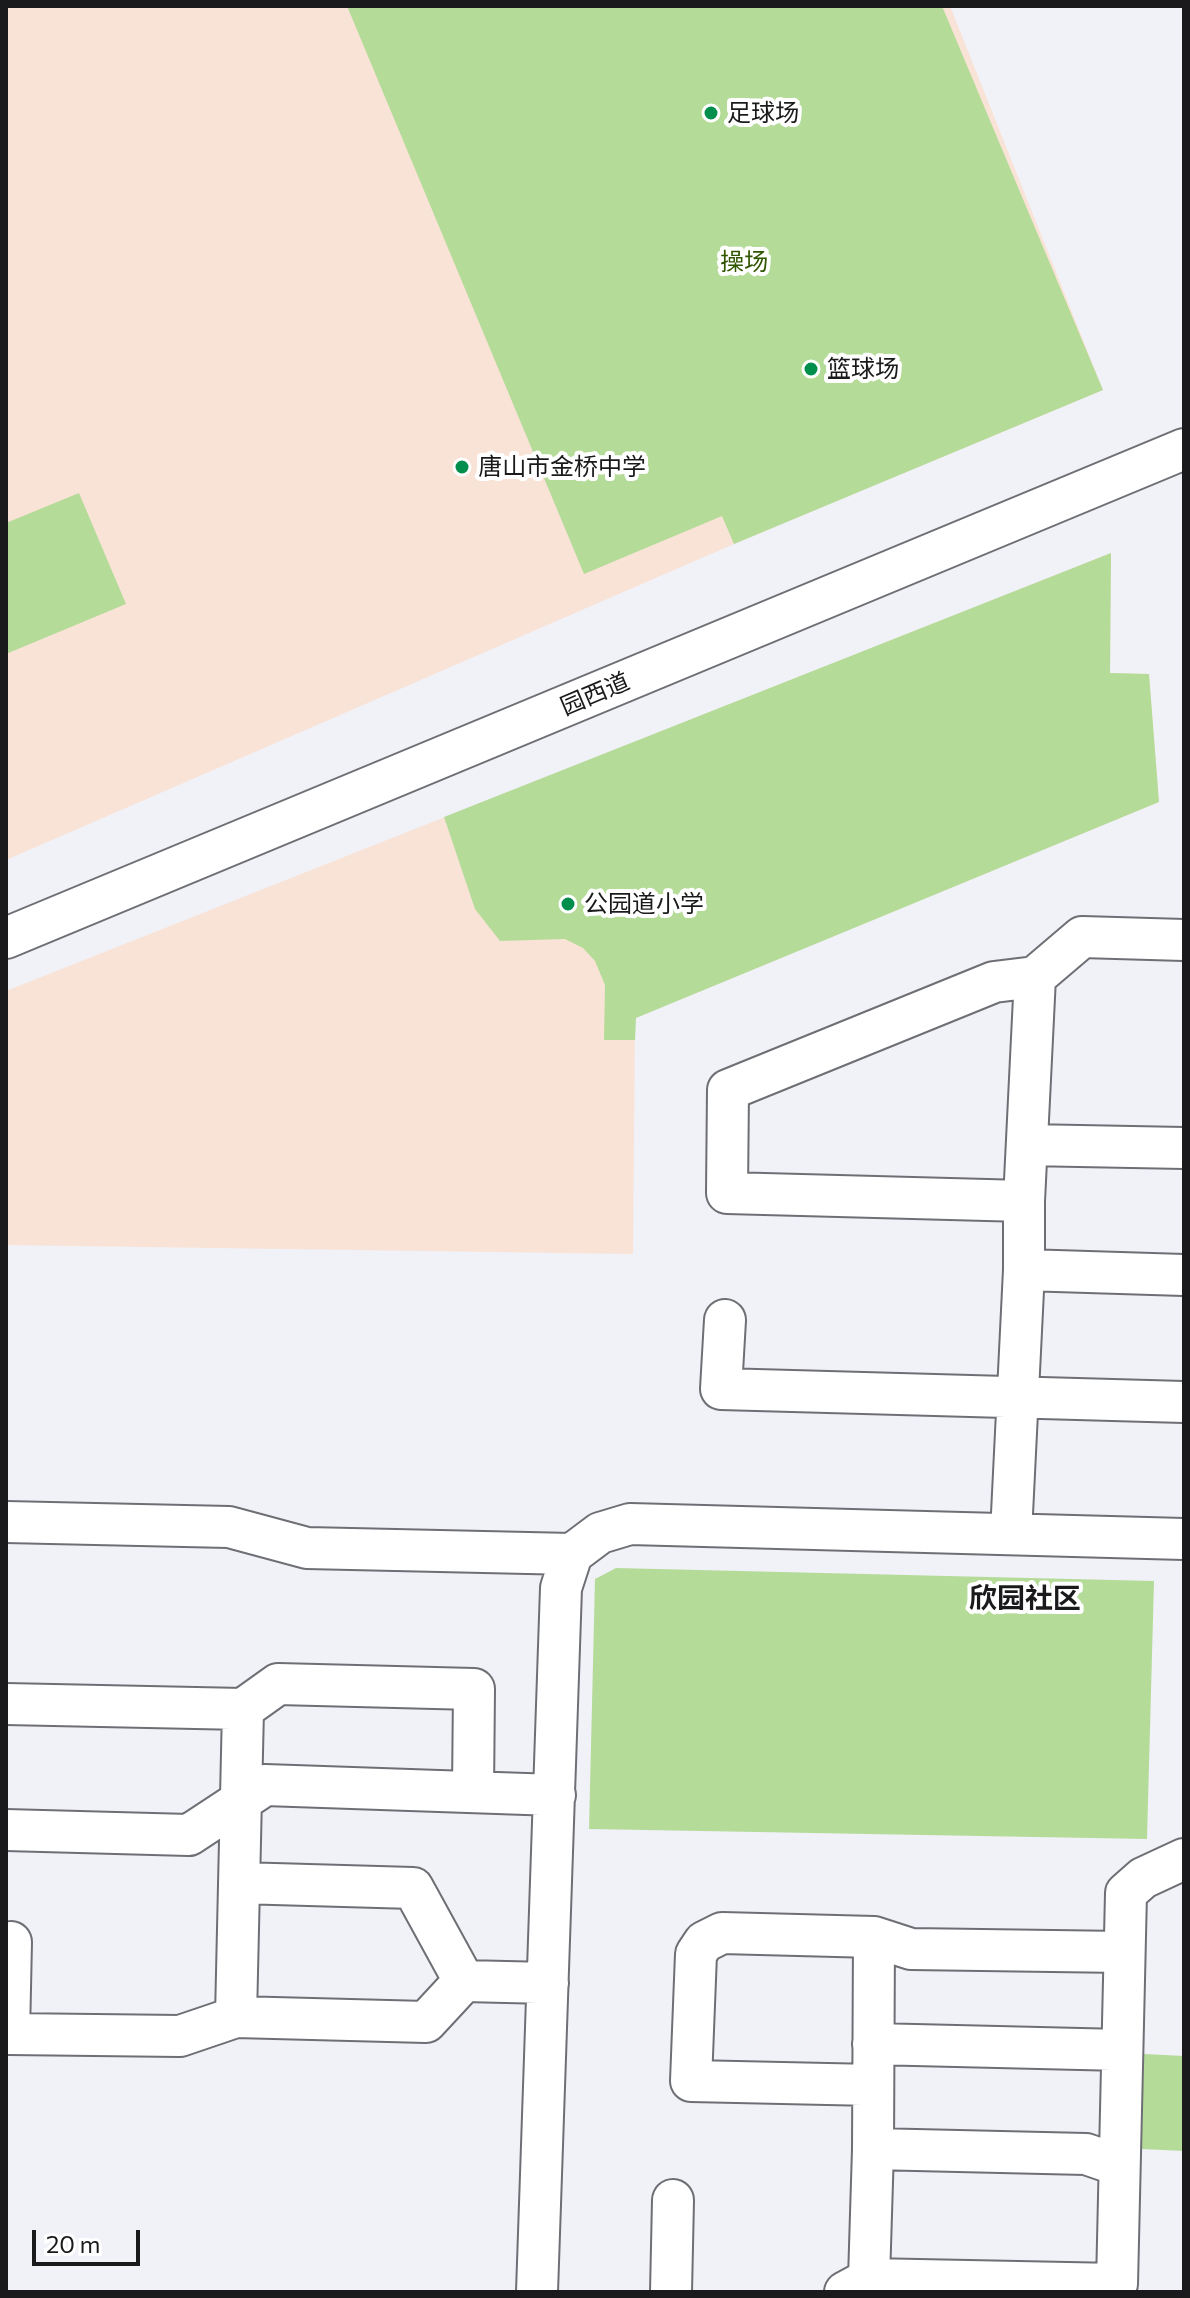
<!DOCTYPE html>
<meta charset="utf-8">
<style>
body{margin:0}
#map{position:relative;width:1190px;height:2298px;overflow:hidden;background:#f1f1f8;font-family:Commissioner,sans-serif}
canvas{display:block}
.frame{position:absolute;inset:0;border:8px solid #1a1a1c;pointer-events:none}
.scale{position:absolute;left:32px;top:2230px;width:108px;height:36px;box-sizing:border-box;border:4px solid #1a1a1c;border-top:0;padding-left:10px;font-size:24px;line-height:28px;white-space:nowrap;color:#1a1a1c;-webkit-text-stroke:6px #fff;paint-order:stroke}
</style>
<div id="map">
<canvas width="1190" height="2298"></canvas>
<div class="frame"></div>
<div class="scale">20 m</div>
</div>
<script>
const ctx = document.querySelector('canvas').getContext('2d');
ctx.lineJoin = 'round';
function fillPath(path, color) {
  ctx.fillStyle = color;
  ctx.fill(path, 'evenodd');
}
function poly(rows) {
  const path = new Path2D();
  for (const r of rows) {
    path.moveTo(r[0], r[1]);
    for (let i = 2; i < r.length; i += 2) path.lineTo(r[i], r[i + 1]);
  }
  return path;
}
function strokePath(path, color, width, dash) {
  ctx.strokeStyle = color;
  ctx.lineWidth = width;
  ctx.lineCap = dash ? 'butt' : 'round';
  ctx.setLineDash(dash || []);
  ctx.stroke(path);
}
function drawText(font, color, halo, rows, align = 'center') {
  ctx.font = font + ' Commissioner,"Noto Sans SC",sans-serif';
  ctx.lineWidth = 8;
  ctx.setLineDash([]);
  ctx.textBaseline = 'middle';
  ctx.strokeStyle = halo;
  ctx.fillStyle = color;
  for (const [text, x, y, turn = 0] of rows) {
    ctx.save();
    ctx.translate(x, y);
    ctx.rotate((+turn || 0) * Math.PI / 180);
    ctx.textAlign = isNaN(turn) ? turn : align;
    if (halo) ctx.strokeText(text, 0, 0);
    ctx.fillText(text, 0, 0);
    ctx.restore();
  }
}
fillPath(poly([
 [6,6,950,6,1103,390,734,544,6,860],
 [1111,553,1110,673,1149,674,1159,802,635,1018,633,1254,6,1245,6,991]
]), '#f9e3d6');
fillPath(poly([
 [347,6,942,6,1103,390,734,544,722,516,584,574],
 [79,493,126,604,6,654,6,523],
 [1111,553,1110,673,1149,674,1159,802,636,1018,635,1040,604,1040,605,985,595,961,583,948,565,939,500,941,475,909,444,817],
 [616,1568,1154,1581,1147,1839,589,1829,595,1579],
 [1144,2054,1184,2056,1184,2151,1141,2149]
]), '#b5db99');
const minor = poly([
 [6,938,1184,449],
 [1027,1145,1184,1148],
 [1024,1201,727,1193,728,1090,994,982,1035,977],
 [1024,1270,1184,1275],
 [725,1320,721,1389,1184,1402],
 [6,1522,229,1527,307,1548,572,1554],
 [1011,1534,1024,1270,1024,1201,1035,977,1082,937,1184,940],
 [6,1704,243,1709,236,2017,426,2022,464,1981],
 [243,1709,278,1684,474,1689,473,1792],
 [6,1830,189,1835,265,1785,555,1795],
 [239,1883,413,1888,464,1981,548,1983],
 [11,1942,9,2034,180,2036,236,2017],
 [873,2044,1122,2050],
 [873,2085,691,2081,696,1954,704,1942,722,1933,874,1937,911,1949,1123,1952],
 [873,2149,1086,2154,1118,2165],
 [869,2279,873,2149,874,1937],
 [537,2292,561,1588,572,1554,600,1533,630,1524,1184,1539],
 [671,2292,673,2200],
 [845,2292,869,2279,1117,2284,1126,1893,1143,1878,1184,1859]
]);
strokePath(minor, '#6e6f75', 44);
strokePath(minor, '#fff', 40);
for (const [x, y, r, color] of [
 [711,113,8,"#008e4c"],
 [811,369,8,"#008e4c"],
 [462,467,8,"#008e4c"],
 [568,904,8,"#008e4c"]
]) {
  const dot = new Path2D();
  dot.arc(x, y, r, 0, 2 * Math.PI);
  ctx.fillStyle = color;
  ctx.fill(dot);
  strokePath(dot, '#fff', 3);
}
drawText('24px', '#1a1a1c', '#fff', [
 ["足球场",727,113],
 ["篮球场",827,369],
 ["唐山市金桥中学",478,467],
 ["公园道小学",584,904]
], 'left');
drawText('24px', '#315601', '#fff', [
 ["操场",744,262]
]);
drawText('24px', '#1a1a1c', '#fff', [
 ["园西道",595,694,-23]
]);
drawText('bold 28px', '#1a1a1c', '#fff', [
 ["欣园社区",1025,1599]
]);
</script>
